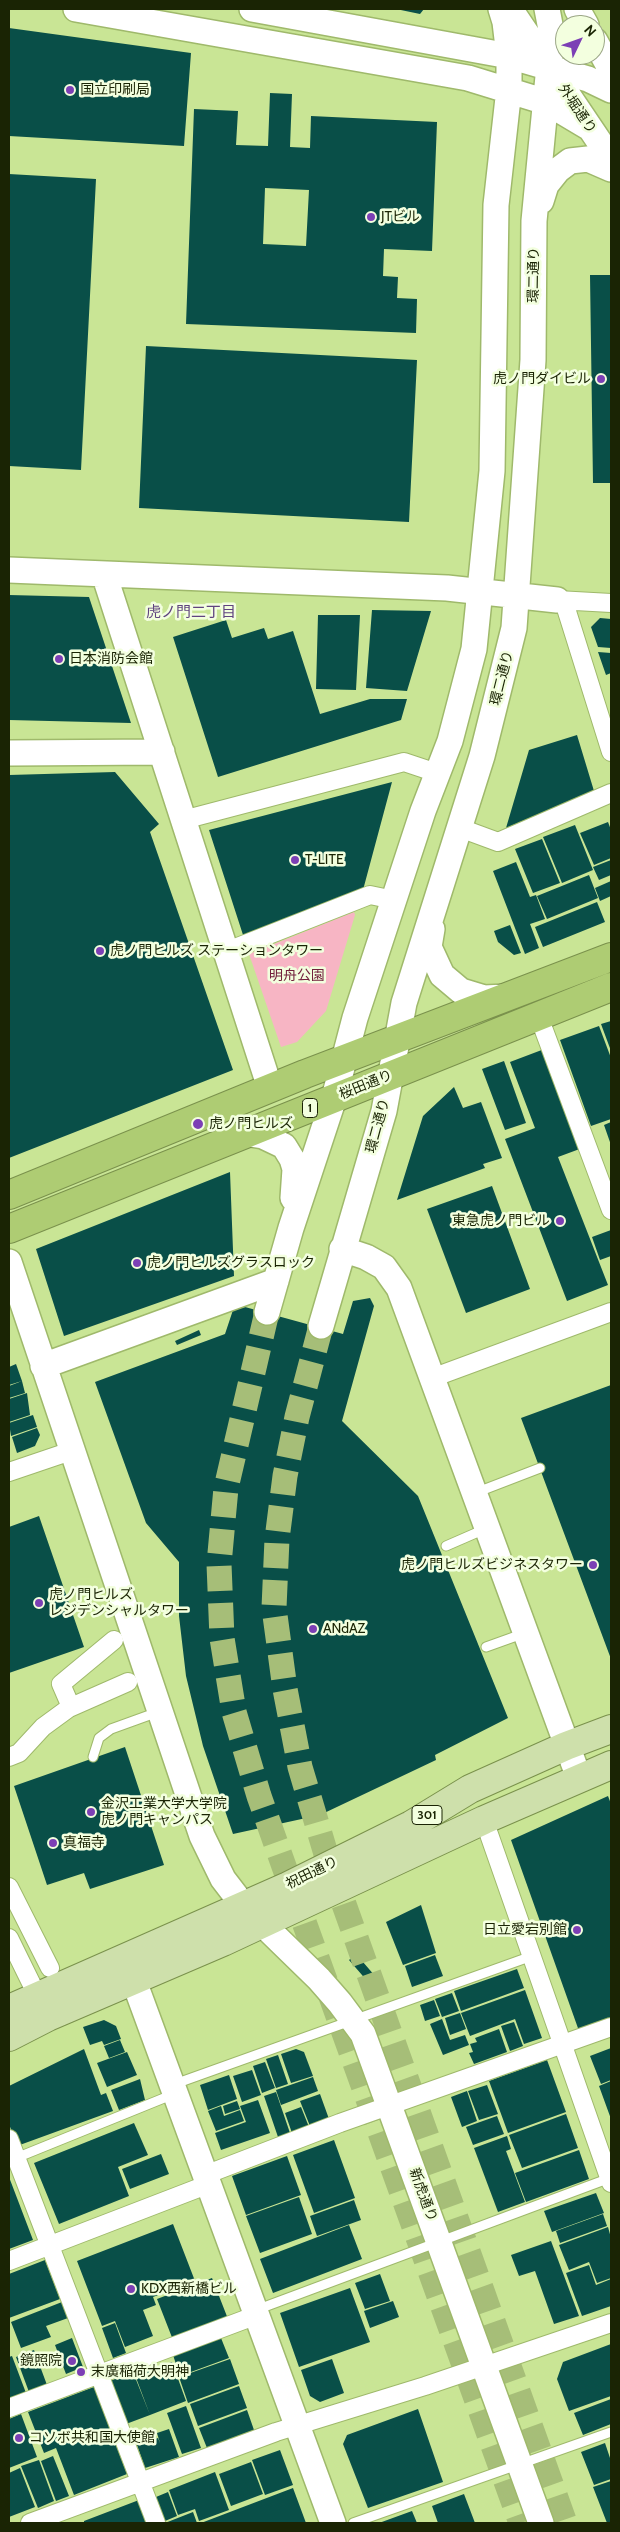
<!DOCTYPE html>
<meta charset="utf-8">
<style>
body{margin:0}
#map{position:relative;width:620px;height:2532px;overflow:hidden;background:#c9e595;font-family:Cabin,sans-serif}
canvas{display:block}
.frame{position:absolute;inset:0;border:10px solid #1a2404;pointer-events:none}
.north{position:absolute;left:555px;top:15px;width:50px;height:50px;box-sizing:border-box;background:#f3ffdf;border:1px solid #9ca787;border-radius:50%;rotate:48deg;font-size:14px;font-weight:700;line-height:20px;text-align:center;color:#1a2404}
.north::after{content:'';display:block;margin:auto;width:18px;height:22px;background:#7c3fb5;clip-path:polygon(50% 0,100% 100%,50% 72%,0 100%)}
</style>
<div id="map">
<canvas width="620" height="2532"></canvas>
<div class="frame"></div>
<div class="north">N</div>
</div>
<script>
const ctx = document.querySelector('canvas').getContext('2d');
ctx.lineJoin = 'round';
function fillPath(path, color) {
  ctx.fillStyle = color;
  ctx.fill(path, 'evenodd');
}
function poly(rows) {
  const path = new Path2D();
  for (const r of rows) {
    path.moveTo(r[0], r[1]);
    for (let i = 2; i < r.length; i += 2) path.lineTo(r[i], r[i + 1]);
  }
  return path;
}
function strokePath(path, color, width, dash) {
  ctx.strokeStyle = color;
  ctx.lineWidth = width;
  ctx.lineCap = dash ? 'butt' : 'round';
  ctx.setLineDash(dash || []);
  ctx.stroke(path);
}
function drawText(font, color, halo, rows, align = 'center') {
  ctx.font = font + ' Cabin,"Noto Sans JP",sans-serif';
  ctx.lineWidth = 5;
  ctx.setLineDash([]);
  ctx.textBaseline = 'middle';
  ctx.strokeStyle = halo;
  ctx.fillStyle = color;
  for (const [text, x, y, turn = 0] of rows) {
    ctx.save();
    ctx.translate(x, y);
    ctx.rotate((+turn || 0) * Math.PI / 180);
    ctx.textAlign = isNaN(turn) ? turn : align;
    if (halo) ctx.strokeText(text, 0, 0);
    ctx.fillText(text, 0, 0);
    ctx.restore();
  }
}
fillPath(poly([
 [354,912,355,915,326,1011,297,1042,281,1047,249,954]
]), '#f7b5c4');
fillPath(poly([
 [396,9,424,9,420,14],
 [9,28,191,53,184,146,9,136],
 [270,93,292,94,290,147,310,148,311,116,437,122,432,251,384,249,383,276,398,277,397,298,417,299,416,333,186,324,194,109,238,111,236,145,268,146],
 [265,188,309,190,306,246,263,244],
 [9,174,96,179,81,470,9,466],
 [590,275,611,275,611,483,593,483],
 [146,346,417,360,409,522,139,508],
 [9,595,89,597,131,723,9,720],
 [372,610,431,611,407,691,366,688],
 [318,615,360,615,356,690,316,689],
 [600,618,611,619,611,648,598,647,591,627],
 [226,620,232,638,264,628,268,639,293,631,320,714,370,699,407,699,401,720,218,777,173,637],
 [598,652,611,653,611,673,606,675],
 [577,735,594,791,506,828,529,750],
 [115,772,159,824,150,832,233,1070,9,1158,9,775],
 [392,782,363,890,244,938,209,830],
 [608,822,611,830,611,858,594,865,580,833],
 [575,825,593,870,562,883,543,837],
 [542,839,560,883,533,893,515,849],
 [611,860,611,875,599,880,593,867],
 [516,862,530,897,536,895,545,919,530,924,539,948,525,954,493,871],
 [589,875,598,898,547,919,537,896],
 [611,881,611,896,600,901,595,888],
 [597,902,605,922,543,947,535,927],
 [510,925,521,953,514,955,498,942,494,931],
 [611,1021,611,1051,601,1024],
 [599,1026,611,1058,611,1119,591,1126,560,1040],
 [547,1048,585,1147,558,1157,608,1285,567,1301,505,1139,535,1128,510,1062],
 [504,1061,526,1123,505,1130,482,1069],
 [454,1087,463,1108,481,1102,502,1158,483,1164,485,1168,397,1200,423,1116],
 [611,1122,611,1145,604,1125],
 [230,1172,234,1276,64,1336,36,1249],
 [492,1186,530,1289,466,1313,427,1209],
 [611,1230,611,1256,600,1260,592,1237],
 [370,1298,374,1306,342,1421,418,1496,508,1718,435,1755,436,1760,320,1815,233,1834,203,1746,186,1676,179,1616,179,1562,146,1523,95,1382,225,1334,233,1310,245,1307,343,1334,353,1301],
 [199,1330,201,1335,177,1345,175,1341],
 [16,1364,22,1381,9,1385,9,1367],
 [22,1381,25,1393,9,1398,9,1386],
 [611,1385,611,1659,521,1418],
 [27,1393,30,1415,9,1422,9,1399],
 [33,1415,37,1427,11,1436,9,1423],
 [37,1428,40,1435,35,1446,17,1453,12,1437],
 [39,1516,84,1647,9,1673,9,1527],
 [125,1747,164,1865,90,1889,84,1873,47,1885,14,1786],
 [608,1796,611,1804,611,2019,579,2031,511,1840],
 [421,1905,436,1953,403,1965,386,1922],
 [356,1954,382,1984,375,1990,349,1960],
 [435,1955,443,1976,412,1987,405,1966],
 [517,1969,524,1988,461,2011,454,1991],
 [525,1990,542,2038,524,2044,515,2019,470,2036,461,2013],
 [452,1993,459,2011,442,2017,435,1999],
 [434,2000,440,2016,425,2021,420,2005],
 [460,2013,466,2029,450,2035,445,2018],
 [442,2019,450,2040,465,2035,469,2045,443,2055,430,2024],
 [104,2020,116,2026,121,2039,104,2045,102,2041,90,2045,83,2027],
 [514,2022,523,2046,510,2051,501,2026],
 [499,2029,507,2052,474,2064,469,2053,473,2052,470,2044,477,2042,475,2038],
 [120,2040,125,2052,109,2058,104,2046],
 [611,2048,611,2080,601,2084,590,2056],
 [84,2049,101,2095,106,2093,113,2111,17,2146,9,2124,9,2086],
 [296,2049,304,2052,313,2076,291,2083,281,2054],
 [127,2052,137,2075,107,2087,97,2063],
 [278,2055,288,2084,276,2088,266,2059],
 [547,2060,566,2112,508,2133,489,2081],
 [265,2062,275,2088,262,2093,253,2066],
 [252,2070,261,2095,242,2102,233,2076],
 [229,2075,237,2099,208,2110,200,2085],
 [313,2077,318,2091,281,2105,276,2090],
 [140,2079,145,2100,119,2110,111,2090],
 [611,2081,611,2119,599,2086],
 [487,2085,498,2114,479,2120,468,2091],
 [467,2091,477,2121,462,2127,451,2097],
 [276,2092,290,2133,278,2137,264,2096],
 [320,2094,329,2119,310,2126,300,2101],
 [258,2100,270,2133,221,2150,215,2133,246,2122,240,2106],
 [237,2101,240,2109,225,2114,223,2106],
 [221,2106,224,2116,240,2110,244,2121,216,2131,208,2111],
 [301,2107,309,2127,292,2133,285,2113],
 [566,2114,578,2148,522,2168,509,2135],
 [497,2116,504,2134,473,2145,466,2127],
 [134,2123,148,2155,118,2167,129,2196,59,2224,34,2163],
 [507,2136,511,2149,506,2151,525,2202,498,2212,474,2148],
 [334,2140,355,2198,314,2213,293,2155],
 [579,2150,589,2179,526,2202,515,2173],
 [161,2154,169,2174,130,2189,122,2169],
 [287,2156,301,2195,246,2215,232,2176],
 [9,2177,33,2240,9,2249],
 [596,2193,604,2213,552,2232,544,2211],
 [299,2197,312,2234,260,2253,246,2216],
 [354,2200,361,2220,317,2236,310,2216],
 [603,2214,607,2226,560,2243,556,2231],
 [173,2224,195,2281,153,2297,156,2305,143,2310,153,2336,125,2347,115,2321,102,2326,77,2261],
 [349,2225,362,2259,273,2293,260,2259],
 [608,2227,611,2238,611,2278,597,2283,589,2262,569,2270,559,2245],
 [551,2241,579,2316,554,2324,535,2271,519,2276,511,2255],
 [45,2260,60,2299,9,2318,9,2274],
 [589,2265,596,2285,611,2279,611,2306,582,2316,566,2273],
 [380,2274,390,2301,365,2309,355,2283],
 [212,2278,228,2319,173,2340,157,2299],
 [350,2288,370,2342,299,2367,280,2313],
 [393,2301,399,2317,370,2328,364,2311],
 [62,2302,68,2318,46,2326,51,2337,21,2348,11,2322],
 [115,2323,126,2353,113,2358,102,2328],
 [72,2338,83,2367,66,2374,55,2345],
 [221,2338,229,2358,180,2376,173,2355],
 [611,2344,611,2396,569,2411,557,2379,563,2362],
 [34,2350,47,2385,29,2392,16,2357],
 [12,2356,26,2393,9,2400,9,2357],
 [230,2359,239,2384,188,2403,179,2377],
 [332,2359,344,2393,320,2402,310,2396,301,2370],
 [172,2362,186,2401,150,2415,135,2375],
 [133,2372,150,2415,126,2424,110,2381],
 [239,2386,247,2408,198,2426,190,2404],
 [94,2387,127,2474,74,2495,56,2448,44,2453,28,2412],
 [611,2399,611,2424,583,2435,574,2413],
 [186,2406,201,2448,182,2454,167,2413],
 [418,2409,443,2482,368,2508,343,2444,347,2435],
 [247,2410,254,2430,207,2448,199,2428],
 [21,2414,37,2457,9,2468,9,2419],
 [169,2429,179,2457,145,2468,137,2445,158,2438,160,2443,157,2433],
 [605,2443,611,2461,611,2479,594,2485,581,2452],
 [280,2450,293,2485,265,2495,252,2460],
 [53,2456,69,2496,56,2501,41,2461],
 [39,2460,54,2501,38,2508,21,2466],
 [251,2462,263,2494,231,2506,219,2474],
 [20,2468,35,2507,9,2517,9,2473],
 [215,2472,229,2510,199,2521,195,2509,178,2515,169,2490],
 [611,2481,611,2523,607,2523,593,2487],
 [293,2488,306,2523,201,2523],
 [168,2492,177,2516,165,2521,156,2497],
 [464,2494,475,2523,438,2523,432,2506],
 [139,2500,148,2523,84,2523,84,2521],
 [412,2511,417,2523,379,2523],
 [193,2512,197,2523,165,2523]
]), '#094f48');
strokePath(poly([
 [267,1312,226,1488,219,1564,222,1638,234,1712,259,1796,286,1872,521,2523],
 [321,1326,297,1417,285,1476,277,1539,274,1608,285,1689,300,1767,326,1854,565,2523]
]), '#a6be78', 25, [25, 12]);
const lane = poly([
 [475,1493,540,1468],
 [446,1546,485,1529],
 [486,1647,525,1633],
 [93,1757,99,1738,111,1729,158,1712],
 [172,2085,532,1956],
 [16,2158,174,2094],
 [256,2310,610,2178],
 [353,2523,611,2432]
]);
const street = poly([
 [557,600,611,603],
 [564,602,611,752],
 [183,820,404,762,437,773],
 [460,828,498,842,611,793],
 [225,952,370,895,394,900],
 [539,1017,611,1210],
 [432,1378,611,1312],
 [9,1472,71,1451],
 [71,1707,61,1684,114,1640],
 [9,1757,19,1753,43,1727,69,1708,128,1682],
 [484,1820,611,2183],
 [9,1887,50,1968],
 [9,1938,37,1995],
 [9,2139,156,2523],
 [205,2175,340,2123,611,2027],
 [9,2261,209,2184],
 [9,2408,257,2315],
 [30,2523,276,2432,425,2386,611,2323]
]);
const secondary = poly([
 [76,9,468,78,546,102,588,127],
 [252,9,509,56,588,79,611,90],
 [510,9,611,159],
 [577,9,586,25],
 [595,41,611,70],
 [541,201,546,185,558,170,570,161,588,159,611,169],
 [9,570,447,588,557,600],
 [104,574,270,1088],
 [9,753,162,752],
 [432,929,429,947,442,975,461,991,484,998,506,997],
 [244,1133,263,1136,284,1146,292,1159,295,1169,293,1198],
 [342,1249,366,1257,384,1267,399,1288,579,1778],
 [9,1262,202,1836,223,1879,243,1905,319,1979,340,2003,363,2034,541,2523],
 [267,1312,291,1228,334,1098,355,1018,423,811,450,741,474,649,492,471,496,205,509,89,509,56,505,22,501,9],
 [321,1326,384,1111,404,1003,482,756,514,628,533,360,534,221,552,35,547,9],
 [43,1366,276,1281],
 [127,1962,333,2523]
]);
const primary = poly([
 [9,2009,288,1886,411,1825,470,1789,566,1746,611,1729],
 [9,2037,48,2017,223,1942,484,1820,611,1765]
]);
const highway = poly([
 [9,1195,305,1074,611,957],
 [9,1229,611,987]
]);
strokePath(lane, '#9fb96b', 11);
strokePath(street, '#9fb96b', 20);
strokePath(secondary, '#9fb96b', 28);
strokePath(primary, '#7a914c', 30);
strokePath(highway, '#7a914c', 30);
strokePath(lane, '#fff', 9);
strokePath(street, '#fff', 18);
strokePath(secondary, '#fff', 25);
strokePath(primary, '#cee0ab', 28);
strokePath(highway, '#aecc73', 28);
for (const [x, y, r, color] of [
 [70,90,5,"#7c3fb5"],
 [371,217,5,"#7c3fb5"],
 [601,379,5,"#7c3fb5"],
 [59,659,5,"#7c3fb5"],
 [295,860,5,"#7c3fb5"],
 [100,951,5,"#7c3fb5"],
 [198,1124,6,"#7c3fb5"],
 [560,1221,5,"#7c3fb5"],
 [137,1263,5,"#7c3fb5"],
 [593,1565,5,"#7c3fb5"],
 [39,1603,5,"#7c3fb5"],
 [313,1629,5,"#7c3fb5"],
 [91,1812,5,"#7c3fb5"],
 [53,1843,5,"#7c3fb5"],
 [577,1930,5,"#7c3fb5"],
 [131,2289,5,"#7c3fb5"],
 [72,2361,5,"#7c3fb5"],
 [81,2372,5,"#7c3fb5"],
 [19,2438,5,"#7c3fb5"]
]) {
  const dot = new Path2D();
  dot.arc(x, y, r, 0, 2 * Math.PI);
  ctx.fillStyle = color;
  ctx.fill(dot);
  strokePath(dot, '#f3ffdf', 2);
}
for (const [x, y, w] of [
 [310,1108,15],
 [427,1815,30]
]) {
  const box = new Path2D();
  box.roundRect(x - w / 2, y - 9.5, w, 19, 4);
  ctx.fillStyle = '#f3ffdf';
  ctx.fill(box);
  strokePath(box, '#1a2404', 1);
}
drawText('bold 12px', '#1a2404', null, [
 ["1",310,1108],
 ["301",427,1815]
]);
drawText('14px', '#1a2404', '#f3ffdf', [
 ["国立印刷局",80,90],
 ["JTビル",381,217],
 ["虎ノ門ダイビル",591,379,"right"],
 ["日本消防会館",69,659],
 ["T-LITE",305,860],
 ["虎ノ門ヒルズ ステーションタワー",110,951],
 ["虎ノ門ヒルズ",209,1124],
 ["東急虎ノ門ビル",550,1221,"right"],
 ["虎ノ門ヒルズグラスロック",147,1263],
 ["虎ノ門ヒルズビジネスタワー",583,1565,"right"],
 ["虎ノ門ヒルズ",49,1595],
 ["レジデンシャルタワー",49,1611],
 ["ANdAZ",323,1629],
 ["金沢工業大学大学院",101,1804],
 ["虎ノ門キャンパス",101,1820],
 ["真福寺",63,1843],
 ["日立愛宕別館",567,1930,"right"],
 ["KDX西新橋ビル",141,2289],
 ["鏡照院",62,2361,"right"],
 ["末廣稲荷大明神",91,2372],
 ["コソボ共和国大使館",29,2438]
], 'left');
drawText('14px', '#1a2404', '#f3ffdf', [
 ["外堀通り",577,109,56],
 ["環二通り",534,275,-89],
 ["環二通り",502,678,-76],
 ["桜田通り",366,1085,-22],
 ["環二通り",378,1126,-75],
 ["祝田通り",312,1873,-26],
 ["新虎通り",423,2195,70]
]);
drawText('14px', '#72213c', '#f3ffdf', [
 ["明舟公園",297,976]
]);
drawText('15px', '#5f437f', '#f3ffdf', [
 ["虎ノ門二丁目",191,613]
]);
</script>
